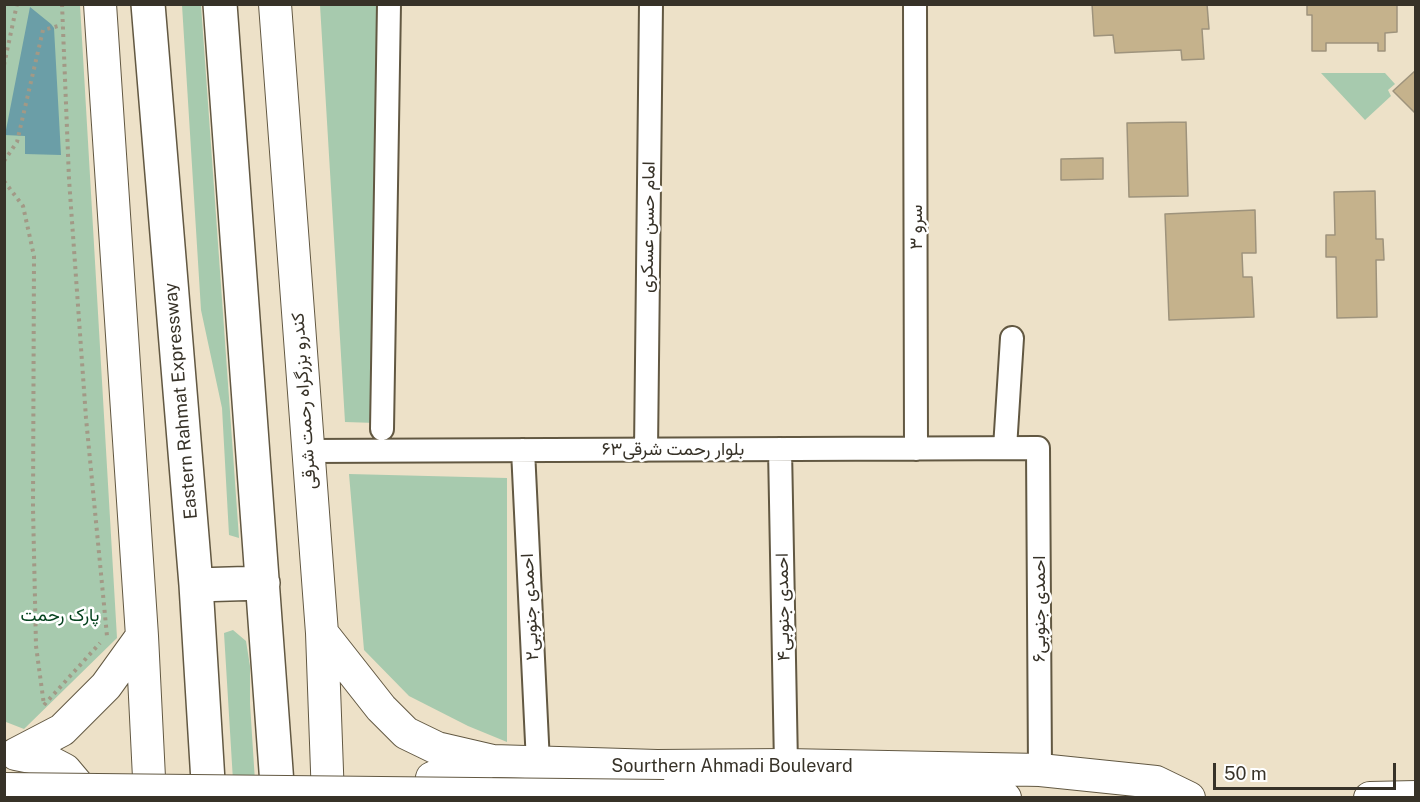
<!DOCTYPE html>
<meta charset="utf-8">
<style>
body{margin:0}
#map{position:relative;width:1420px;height:802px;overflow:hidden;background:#ede1c8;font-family:"Public Sans",sans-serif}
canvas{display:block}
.frame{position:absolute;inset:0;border:6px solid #373228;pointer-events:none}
.scale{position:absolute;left:1213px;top:763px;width:183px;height:27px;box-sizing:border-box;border:3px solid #373228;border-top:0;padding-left:8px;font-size:18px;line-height:21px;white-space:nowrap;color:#373228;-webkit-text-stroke:4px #fff;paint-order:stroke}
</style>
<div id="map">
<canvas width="1420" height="802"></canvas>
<div class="frame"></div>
<div class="scale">50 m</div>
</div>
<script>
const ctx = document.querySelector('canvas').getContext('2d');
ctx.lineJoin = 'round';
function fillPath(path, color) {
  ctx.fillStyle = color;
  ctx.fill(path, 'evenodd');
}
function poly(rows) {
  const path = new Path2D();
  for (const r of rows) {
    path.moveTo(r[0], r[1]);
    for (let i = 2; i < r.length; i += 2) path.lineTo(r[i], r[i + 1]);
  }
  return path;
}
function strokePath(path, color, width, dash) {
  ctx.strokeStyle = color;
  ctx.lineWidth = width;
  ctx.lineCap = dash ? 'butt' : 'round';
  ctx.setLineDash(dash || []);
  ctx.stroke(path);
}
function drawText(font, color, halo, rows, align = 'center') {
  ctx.font = font + ' "Public Sans",Vazirmatn,sans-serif';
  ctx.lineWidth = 5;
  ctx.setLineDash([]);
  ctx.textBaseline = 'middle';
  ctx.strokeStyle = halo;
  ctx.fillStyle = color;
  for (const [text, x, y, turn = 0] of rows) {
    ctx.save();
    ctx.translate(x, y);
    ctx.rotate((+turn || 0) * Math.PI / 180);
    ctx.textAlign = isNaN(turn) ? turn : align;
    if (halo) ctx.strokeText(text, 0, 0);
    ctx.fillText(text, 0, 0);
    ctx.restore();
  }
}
fillPath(poly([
 [4,5,80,5,117,638,24,729,6,722,5,686],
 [182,5,201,5,239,538,229,535,222,408,201,310],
 [320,5,377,5,376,423,345,422],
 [1321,73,1385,73,1395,84,1388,90,1391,96,1365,120],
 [349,474,507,478,507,742,468,726,409,696,364,650],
 [233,630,246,641,250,666,250,704,256,797,234,797,224,633]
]), '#a7caae');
fillPath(poly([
 [30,7,51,24,54,28,61,155,25,154,25,136,5,135]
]), '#6b9ea7');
const building = poly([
 [1092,4,1207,4,1209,29,1202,29,1204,59,1182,60,1181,50,1115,53,1113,35,1094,36,1092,4],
 [1307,4,1397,4,1397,32,1385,33,1385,51,1378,51,1378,43,1326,43,1326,51,1312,51,1312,15,1307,15,1307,4],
 [1416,70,1416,114,1393,91,1416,70],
 [1186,122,1188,196,1129,197,1127,123,1186,122],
 [1103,158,1103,179,1061,180,1061,159,1103,158],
 [1375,191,1376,239,1383,239,1384,260,1376,260,1377,317,1337,318,1336,257,1326,257,1326,235,1335,235,1334,192,1375,191],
 [1255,210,1256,253,1242,253,1243,277,1252,277,1254,317,1169,320,1165,214,1255,210]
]);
fillPath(building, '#c5b28c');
strokePath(building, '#9e937c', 1.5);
const street = poly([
 [915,4,916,449],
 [382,429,389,4],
 [1005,448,1012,338],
 [780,449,786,765],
 [523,450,538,763],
 [646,450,651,4],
 [308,451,1038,448,1040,770]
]);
const secondary = poly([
 [100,4,142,636,150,798],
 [275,4,322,633,328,798],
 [322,633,381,708,406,733,437,748,493,761,657,766,786,765,1040,770,1156,782,1189,798],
 [16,754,62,730,106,686,142,636],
 [16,754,46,760,65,770,81,789,82,798],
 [664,796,1005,798],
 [427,798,432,778,455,768,486,763],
 [1370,798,1416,797]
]);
const highway = poly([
 [148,4,196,585,209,798],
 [220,4,278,798],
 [196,585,263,583]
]);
strokePath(street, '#625842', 26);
strokePath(secondary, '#625842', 34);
strokePath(highway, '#625842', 36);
strokePath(poly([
 [62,4,69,179,86,418,107,636],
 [4,65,17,4],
 [4,161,17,142,43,30,62,25],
 [4,181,23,206,34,256,33,508,36,646,44,705],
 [44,705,100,643]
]), '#a29986', 4, [3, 4.5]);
strokePath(street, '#fff', 22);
strokePath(secondary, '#fff', 32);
strokePath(highway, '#fff', 33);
const secondaryBridge = poly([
 [4,789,664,796]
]);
strokePath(secondaryBridge, '#625842', 34, []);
strokePath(secondaryBridge, '#fff', 32);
drawText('18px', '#373228', '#fff', [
 ["امام حسن عسکری",648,227,-89],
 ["سرو ۳",916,227,-90],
 ["Eastern Rahmat Expressway",181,401,-95],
 ["کندرو بزرگراه رحمت شرقی",304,401,-94],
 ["بلوار رحمت شرقی۶۳",673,449],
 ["احمدی جنوبی۲",530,607,-93],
 ["احمدی جنوبی۴",783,607,-91],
 ["احمدی جنوبی۶",1039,609,-90],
 ["Sourthern Ahmadi Boulevard",732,766]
]);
drawText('18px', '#06431f', '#fff', [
 ["پارک رحمت",60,615]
]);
</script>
